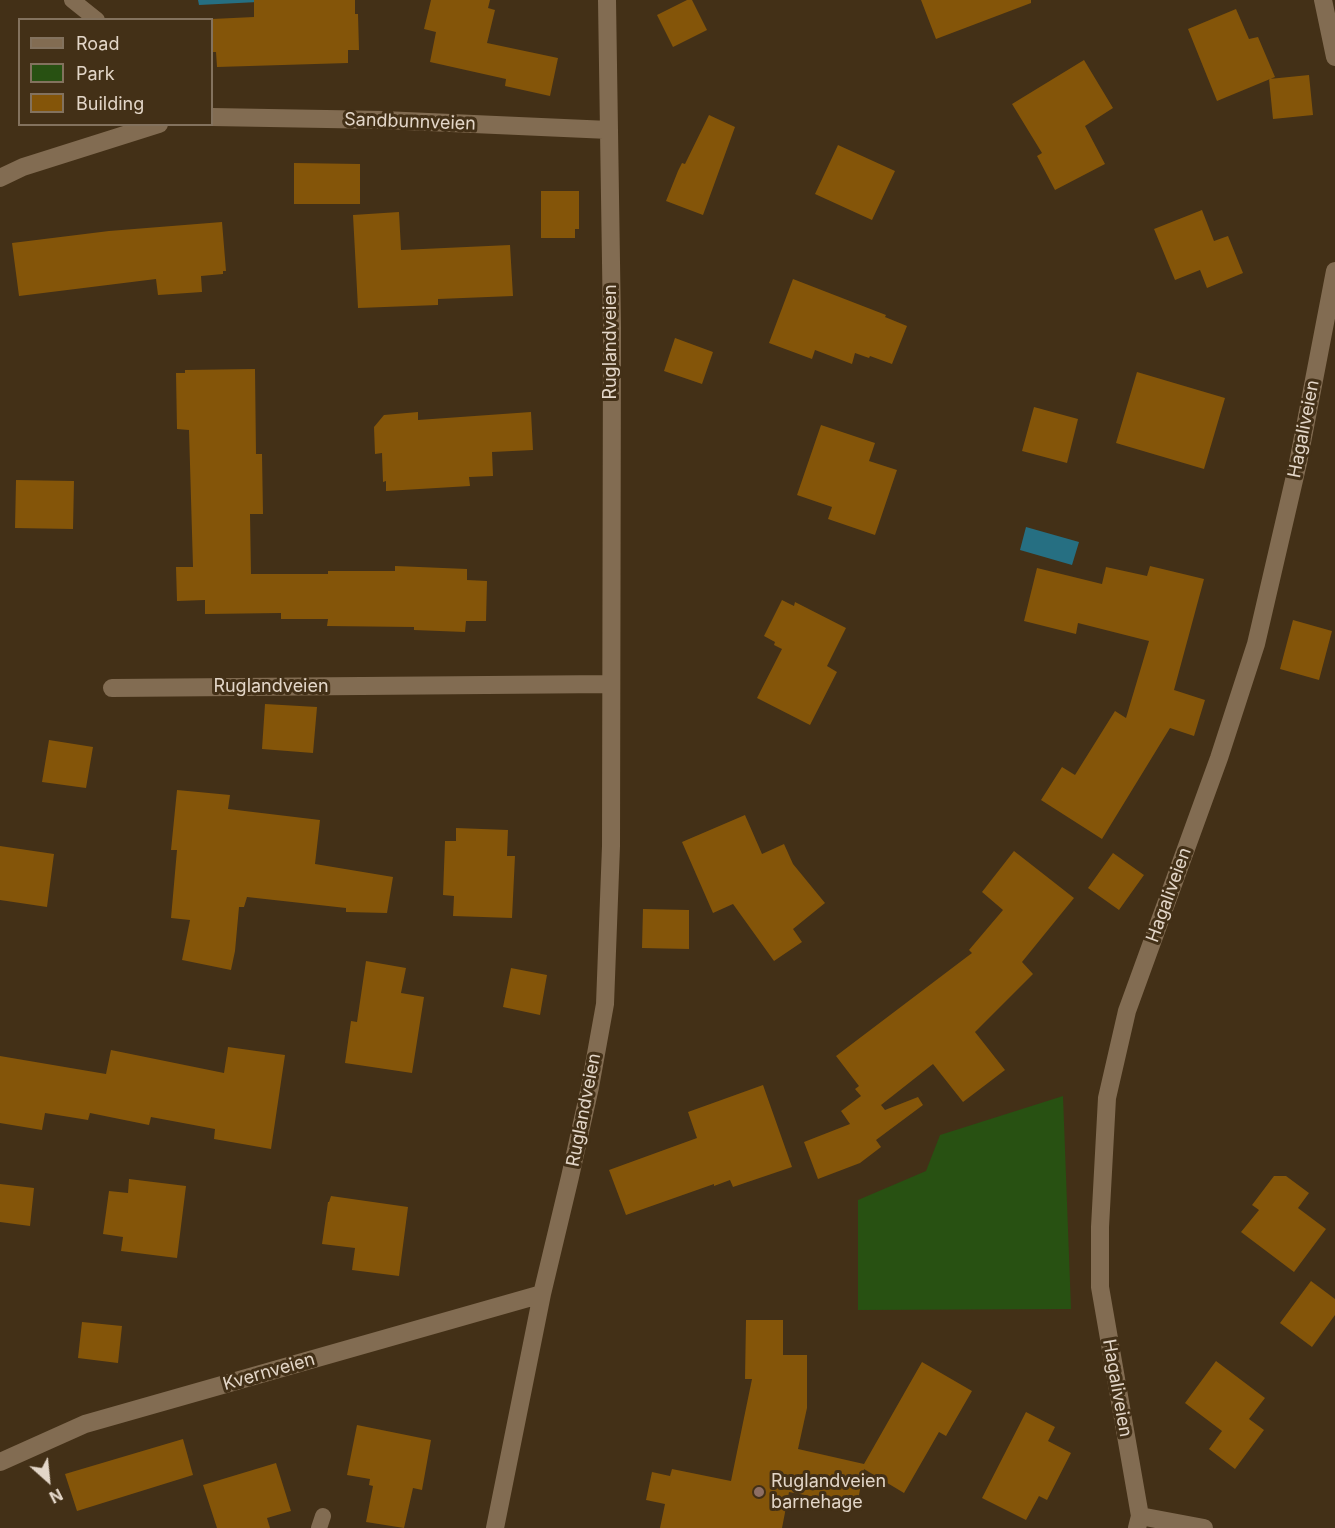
<!DOCTYPE html>
<style>
body{margin:0}
#map{position:relative;width:1335px;height:1528px;overflow:hidden;background:#433017;font-family:Inter,sans-serif}
canvas{display:block}
.legend{position:absolute;left:18px;top:18px;width:195px;height:108px;box-sizing:border-box;background:#433017;border:2px solid #83725e;margin:0;padding:8px 10px;list-style:none;font-size:18px;color:#e3d6c8}
.legend li{display:flex;align-items:center;gap:12px;height:30px}
.legend b{width:30px;border:2px solid #83725e}
.north{position:absolute;left:18px;top:1450px;width:60px;height:60px;-webkit-text-stroke:4px #433017;paint-order:stroke;rotate:153deg;font-size:16px;font-weight:700;line-height:24px;text-align:center;color:#e3d6c8}
.north::after{content:'';display:block;margin:auto;width:21px;height:27px;background:#e3d6c8;clip-path:polygon(50% 0,100% 100%,50% 72%,0 100%)}
</style>
<div id="map">
<canvas width="1335" height="1528"></canvas>
<ul class="legend">
<li><b style="height:8px;background:#826c52"></b>Road</li>
<li><b style="height:16px;background:#285112"></b>Park</li>
<li><b style="height:16px;background:#845509"></b>Building</li>
</ul>
<div class="north">N</div>
</div>
<script>
const ctx = document.querySelector('canvas').getContext('2d');
ctx.lineJoin = 'round';
function fillPath(path, color) {
  ctx.fillStyle = color;
  ctx.fill(path, 'evenodd');
}
function poly(rows) {
  const path = new Path2D();
  for (const r of rows) {
    path.moveTo(r[0], r[1]);
    for (let i = 2; i < r.length; i += 2) path.lineTo(r[i], r[i + 1]);
  }
  return path;
}
function strokePath(path, color, width, dash) {
  ctx.strokeStyle = color;
  ctx.lineWidth = width;
  ctx.lineCap = dash ? 'butt' : 'round';
  ctx.setLineDash(dash || []);
  ctx.stroke(path);
}
function drawText(font, color, halo, rows, align = 'center') {
  ctx.font = font + ' Inter,sans-serif';
  ctx.lineWidth = 6;
  ctx.setLineDash([]);
  ctx.textBaseline = 'middle';
  ctx.strokeStyle = halo;
  ctx.fillStyle = color;
  for (const [text, x, y, turn = 0] of rows) {
    ctx.save();
    ctx.translate(x, y);
    ctx.rotate((+turn || 0) * Math.PI / 180);
    ctx.textAlign = isNaN(turn) ? turn : align;
    if (halo) ctx.strokeText(text, 0, 0);
    ctx.fillText(text, 0, 0);
    ctx.restore();
  }
}
fillPath(poly([
 [1063,1096,1071,1309,858,1310,858,1200,926,1171,940,1135]
]), '#285112');
fillPath(poly([
 [198,0,258,0,258,2,199,5],
 [1026,527,1079,542,1072,565,1020,550]
]), '#266f82');
fillPath(poly([
 [254,0,355,0,355,14,358,14,359,50,348,50,348,63,217,67,216,52,212,52,212,19,254,17],
 [431,0,490,0,488,8,495,10,487,43,558,58,550,96,505,86,506,79,430,62,436,32,424,29],
 [687,0,692,0,707,30,673,47,657,15],
 [921,0,1031,0,1031,3,936,39],
 [1236,9,1249,39,1258,37,1275,77,1217,101,1188,29],
 [1084,60,1113,108,1085,126,1105,164,1055,190,1037,156,1042,153,1012,104],
 [1309,75,1313,115,1273,119,1269,79],
 [709,115,735,127,703,215,666,201,678,171,682,163,685,164],
 [838,145,895,171,872,220,815,194],
 [294,163,360,164,360,204,294,204],
 [541,191,579,191,579,229,575,229,575,238,541,238],
 [1202,210,1214,241,1228,236,1243,273,1207,288,1200,270,1175,280,1154,229],
 [399,212,401,250,510,245,513,296,438,299,438,305,358,308,353,215],
 [222,222,226,271,223,271,223,274,201,276,202,292,158,295,156,279,19,296,12,243,109,231],
 [793,279,886,315,885,317,907,326,892,364,870,356,869,358,855,353,852,364,815,350,812,359,769,343],
 [675,338,713,352,702,384,664,371],
 [255,369,256,454,262,454,263,514,250,514,251,574,328,574,328,571,395,571,395,566,467,569,467,580,487,581,486,621,466,621,465,632,414,630,414,627,327,626,328,619,281,619,281,613,205,614,205,600,177,601,176,567,193,567,189,430,177,429,176,373,185,373,185,370],
 [1137,372,1225,398,1204,469,1116,443],
 [1034,407,1078,419,1067,463,1022,451],
 [418,412,418,420,531,412,533,450,492,452,493,476,469,477,470,486,386,491,386,481,383,482,382,453,375,454,374,427,384,415],
 [821,425,875,443,869,461,897,470,875,535,828,519,832,507,797,495],
 [16,480,74,481,73,529,15,528],
 [1150,566,1204,579,1174,690,1205,700,1194,736,1170,728,1102,839,1041,800,1062,767,1075,775,1115,711,1126,718,1149,641,1078,623,1076,634,1024,621,1037,568,1102,584,1106,567,1147,576],
 [782,600,794,606,795,602,846,628,827,666,837,672,810,725,757,698,782,649,774,645,775,642,764,636],
 [1293,620,1332,631,1319,680,1280,669],
 [265,704,317,707,313,753,262,749],
 [49,740,93,747,86,788,42,782],
 [177,790,230,795,228,809,320,820,315,864,393,877,387,913,346,912,346,908,247,897,244,907,239,907,235,951,231,970,182,960,190,920,171,918,177,850,171,850],
 [745,815,762,854,784,844,793,864,825,903,793,929,802,942,774,961,733,904,713,913,682,842],
 [456,828,508,830,507,856,515,856,512,918,453,916,454,896,443,895,445,841,456,841],
 [0,846,54,854,47,907,0,900],
 [1014,851,1074,898,1022,962,1033,974,975,1032,1005,1070,963,1102,933,1064,881,1105,885,1110,918,1097,923,1105,876,1140,881,1147,860,1163,818,1179,804,1142,850,1124,841,1111,861,1096,855,1089,859,1086,836,1056,972,953,969,950,1003,910,982,892],
 [1113,853,1144,875,1119,910,1088,888],
 [643,909,689,910,689,949,642,948],
 [366,961,406,968,401,993,424,997,412,1073,345,1063,351,1021,357,1022],
 [511,968,547,975,540,1015,503,1007],
 [228,1047,285,1055,271,1149,214,1139,215,1129,151,1117,149,1125,90,1113,88,1120,45,1113,42,1130,0,1123,0,1056,106,1074,111,1050,224,1073],
 [763,1085,792,1167,733,1187,730,1180,714,1186,714,1184,626,1215,609,1170,697,1138,688,1112],
 [1274,1176,1286,1176,1309,1193,1298,1208,1326,1229,1294,1272,1241,1232,1259,1210,1252,1205],
 [129,1179,186,1186,177,1258,121,1251,123,1237,103,1234,109,1191,128,1193],
 [0,1184,34,1188,30,1226,0,1222],
 [331,1196,408,1207,399,1276,352,1270,355,1248,322,1244,328,1202,329,1202],
 [1311,1281,1335,1299,1335,1315,1312,1347,1280,1323],
 [746,1320,783,1320,783,1355,807,1355,807,1408,798,1449,864,1464,922,1362,972,1391,946,1436,939,1432,904,1493,864,1469,857,1505,789,1492,782,1528,660,1528,665,1504,646,1500,652,1472,670,1476,672,1469,731,1481,752,1379,745,1379],
 [82,1322,122,1326,118,1363,78,1358],
 [1216,1361,1265,1398,1249,1419,1264,1430,1235,1469,1209,1449,1222,1431,1185,1403],
 [1026,1412,1055,1427,1048,1441,1071,1453,1047,1500,1039,1496,1026,1520,982,1498],
 [357,1425,431,1440,422,1490,413,1488,404,1528,366,1522,373,1486,369,1485,370,1479,347,1475],
 [183,1439,193,1475,77,1511,65,1474],
 [276,1463,291,1511,267,1518,270,1528,217,1528,203,1485]
]), '#845509');
strokePath(poly([
 [72,0,97,20],
 [319,1528,323,1516]
]), '#826c52', 16);
strokePath(poly([
 [1323,0,1335,57],
 [212,117,383,120,609,130],
 [0,178,23,167,159,124],
 [112,688,611,684],
 [0,1462,85,1424,542,1294],
 [1140,1516,1204,1528],
 [495,1528,542,1294,570,1177,590,1087,605,1004,611,846,612,327,607,0],
 [1137,1528,1140,1516,1100,1287,1100,1227,1107,1098,1127,1011,1219,758,1256,644,1298,463,1335,271]
]), '#826c52', 18);
for (const [x, y, r, color] of [
 [759,1492,6,"#8d6e63"]
]) {
  const dot = new Path2D();
  dot.arc(x, y, r, 0, 2 * Math.PI);
  ctx.fillStyle = color;
  ctx.fill(dot);
  strokePath(dot, '#433017', 2);
}
drawText('18px', '#e3d6c8', '#433017', [
 ["Sandbunnveien",410,122,2],
 ["Ruglandveien",611,342,-90],
 ["Hagaliveien",1304,429,-79],
 ["Ruglandveien",271,687],
 ["Hagaliveien",1169,895,-70],
 ["Ruglandveien",584,1110,-79],
 ["Kvernveien",269,1372,-16],
 ["Hagaliveien",1117,1388,80]
]);
drawText('18px', '#e3d6c8', '#433017', [
 ["Ruglandveien",771,1482],
 ["barnehage",771,1503]
], 'left');
</script>
